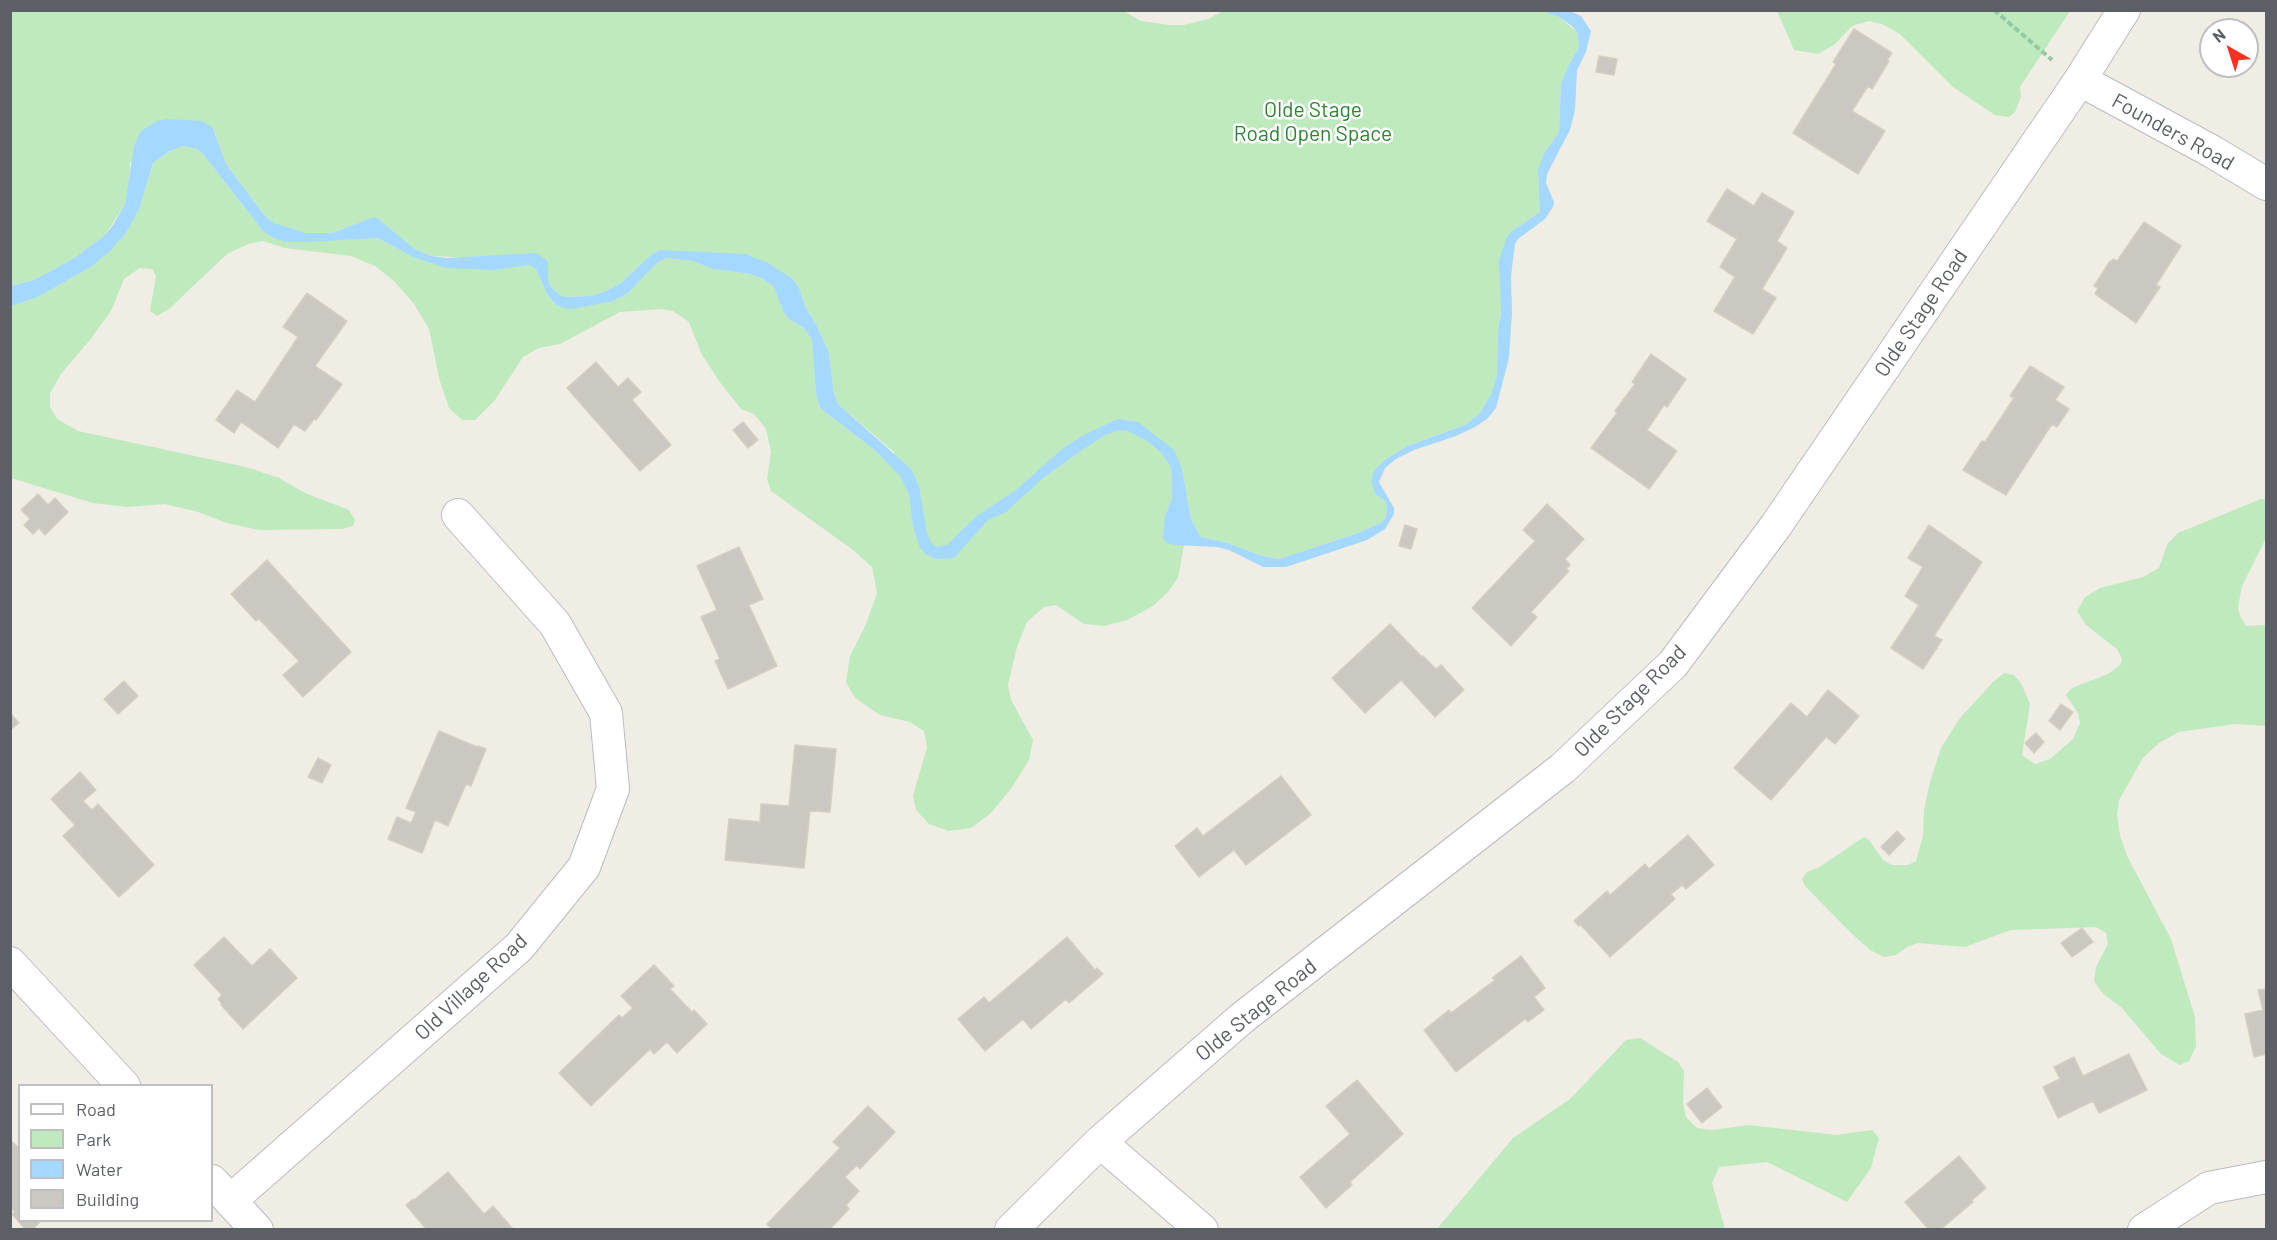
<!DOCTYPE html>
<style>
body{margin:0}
#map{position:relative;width:2277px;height:1240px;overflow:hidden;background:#f0ede4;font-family:Barlow,sans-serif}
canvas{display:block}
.frame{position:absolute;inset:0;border:12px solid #5c6066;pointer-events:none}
.legend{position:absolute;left:18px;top:1084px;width:195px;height:138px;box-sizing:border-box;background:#fff;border:2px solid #bebfc2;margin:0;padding:8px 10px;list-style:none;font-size:18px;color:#5c6066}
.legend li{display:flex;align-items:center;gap:12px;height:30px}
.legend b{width:30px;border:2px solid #bebfc2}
.north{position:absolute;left:2199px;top:18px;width:60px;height:60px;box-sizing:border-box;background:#fff;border:2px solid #bebfc2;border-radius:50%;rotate:321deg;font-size:16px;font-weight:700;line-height:24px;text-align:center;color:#5c6066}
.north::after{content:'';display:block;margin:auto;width:21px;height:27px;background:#fa3020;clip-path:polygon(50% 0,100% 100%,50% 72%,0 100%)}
</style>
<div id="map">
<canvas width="2277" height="1240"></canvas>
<div class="frame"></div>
<ul class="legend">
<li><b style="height:8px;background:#fff"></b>Road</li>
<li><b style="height:16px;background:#beeabe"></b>Park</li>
<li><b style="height:16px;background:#a5d8ff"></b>Water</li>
<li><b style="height:16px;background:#cbc8c1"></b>Building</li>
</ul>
<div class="north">N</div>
</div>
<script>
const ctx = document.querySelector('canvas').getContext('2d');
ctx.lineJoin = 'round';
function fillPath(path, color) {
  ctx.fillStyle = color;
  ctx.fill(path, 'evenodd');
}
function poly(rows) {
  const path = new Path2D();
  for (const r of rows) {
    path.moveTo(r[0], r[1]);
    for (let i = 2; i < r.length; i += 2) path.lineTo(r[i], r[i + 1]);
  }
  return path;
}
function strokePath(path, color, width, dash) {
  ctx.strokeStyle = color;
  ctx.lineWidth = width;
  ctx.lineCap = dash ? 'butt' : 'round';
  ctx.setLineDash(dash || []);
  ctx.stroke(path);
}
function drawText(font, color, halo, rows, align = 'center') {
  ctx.font = font + ' Barlow,sans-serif';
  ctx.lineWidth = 5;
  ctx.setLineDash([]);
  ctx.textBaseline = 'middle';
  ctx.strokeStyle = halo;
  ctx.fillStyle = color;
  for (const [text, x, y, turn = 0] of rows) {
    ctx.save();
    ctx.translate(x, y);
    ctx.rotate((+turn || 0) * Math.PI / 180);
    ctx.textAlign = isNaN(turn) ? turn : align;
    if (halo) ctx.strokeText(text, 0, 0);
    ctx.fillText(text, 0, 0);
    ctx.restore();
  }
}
fillPath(poly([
 [1122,10,1141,21,1169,25,1184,25,1208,19,1225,10,1557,10,1559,17,1577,32,1579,47,1569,64,1561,84,1559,132,1543,155,1538,178,1541,200,1540,212,1512,231,1498,330,1497,375,1491,394,1480,413,1465,425,1407,446,1383,461,1374,471,1375,494,1385,501,1387,506,1386,517,1381,523,1355,534,1279,559,1262,556,1228,543,1201,537,1191,519,1182,469,1171,467,1172,498,1165,516,1167,543,1184,545,1178,578,1168,592,1153,606,1127,620,1104,626,1084,624,1056,605,1044,607,1027,622,1017,647,1008,685,1011,700,1033,740,1029,760,1013,786,991,813,971,828,949,831,929,824,916,810,913,796,927,747,924,731,910,722,880,715,855,698,846,682,850,656,866,624,877,593,872,567,853,550,771,491,767,479,771,452,766,429,754,414,741,409,719,381,701,353,689,322,673,311,661,309,620,312,560,344,539,348,523,357,495,400,475,420,462,420,449,408,439,378,429,329,414,304,394,281,375,266,351,256,285,248,263,241,248,244,227,254,169,309,157,316,150,311,156,276,152,269,140,268,124,279,111,311,89,341,61,374,50,393,50,407,57,419,78,431,246,467,279,478,305,493,349,510,355,520,353,526,342,529,260,530,227,523,198,512,165,504,127,507,93,503,11,478,11,306,36,298,91,267,139,210,153,163,168,152,183,146,197,149,203,154,263,231,286,242,378,238,413,257,495,270,530,265,536,269,547,294,555,304,613,301,628,293,658,262,666,258,692,261,713,269,750,274,763,279,774,287,783,311,789,319,804,328,812,340,816,394,820,408,877,452,887,462,895,453,838,404,834,393,829,353,818,328,806,308,800,290,793,279,660,250,652,254,621,283,606,291,591,296,566,297,560,295,550,286,548,278,548,261,431,256,415,249,376,218,371,218,332,233,306,234,274,223,265,216,226,164,213,128,130,163,129,185,125,204,105,235,73,259,34,280,11,286,11,11],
 [1777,11,2070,11,2020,87,2021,97,2015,112,2009,117,1995,115,1953,87,1900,34,1882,24,1869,21,1852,26,1835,44,1818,54,1794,50],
 [2261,499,2266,500,2266,538,2242,586,2238,607,2240,616,2246,626,2266,625,2266,726,2235,724,2179,732,2159,743,2143,758,2119,800,2117,816,2120,835,2127,856,2171,939,2195,1017,2196,1046,2189,1061,2180,1065,2161,1054,2121,1007,2103,994,2094,981,2096,967,2108,944,2106,933,2096,927,2011,930,1965,947,1918,943,1907,947,1896,955,1884,957,1870,950,1849,931,1805,886,1802,879,1807,872,1818,868,1864,837,1869,840,1883,860,1892,865,1908,865,1916,861,1923,836,1924,810,1930,782,1941,748,1960,718,1993,682,2004,673,2014,675,2021,683,2030,704,2022,755,2035,764,2050,759,2073,739,2080,723,2078,713,2066,695,2072,688,2108,674,2120,665,2122,659,2117,649,2086,625,2077,611,2085,597,2100,588,2143,577,2159,568,2168,543,2178,533],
 [1640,1038,1678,1062,1684,1071,1683,1104,1686,1117,1697,1128,1712,1130,1749,1125,1836,1135,1872,1130,1879,1138,1871,1168,1847,1202,1767,1162,1719,1167,1712,1183,1725,1229,1437,1229,1513,1138,1570,1099,1626,1040]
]), '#beeabe');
fillPath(poly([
 [1543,11,1570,11,1581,16,1591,31,1586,52,1577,70,1575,110,1570,130,1547,174,1546,183,1554,202,1553,207,1545,219,1518,239,1515,244,1511,276,1512,313,1509,358,1496,408,1487,419,1475,427,1456,436,1414,450,1396,459,1385,468,1379,482,1394,508,1394,514,1385,529,1367,540,1286,567,1263,567,1229,550,1217,547,1174,545,1167,543,1163,538,1165,516,1172,498,1171,467,1161,452,1146,440,1128,431,1120,430,1105,435,1085,448,1043,478,1006,512,988,520,954,558,936,559,926,554,920,548,913,526,909,494,900,476,877,452,820,408,816,394,812,340,804,328,789,319,783,311,774,287,763,279,750,274,713,269,692,261,666,258,658,262,628,293,613,301,572,309,564,308,555,304,547,294,536,269,530,265,495,270,446,268,413,257,378,238,306,242,286,242,274,238,263,231,203,154,197,149,183,146,168,152,153,163,139,210,125,234,111,250,91,267,36,298,11,306,11,286,34,280,73,259,105,235,113,225,125,204,134,146,141,131,157,121,168,119,202,121,213,128,226,164,265,216,274,223,306,233,332,233,371,218,377,218,415,249,431,256,447,258,536,253,548,261,548,278,550,286,560,295,566,297,591,296,606,291,621,283,652,254,660,250,746,254,768,263,793,279,800,290,806,308,818,328,829,353,834,393,838,404,911,469,919,486,927,533,931,543,937,547,947,545,977,516,1016,490,1062,449,1082,436,1118,419,1138,422,1174,450,1182,469,1191,519,1201,537,1228,543,1262,556,1279,559,1355,534,1381,523,1386,517,1387,506,1385,501,1375,494,1371,480,1374,471,1383,461,1407,446,1465,425,1480,413,1491,394,1497,375,1498,330,1501,311,1499,260,1507,237,1512,231,1540,212,1538,171,1543,155,1559,132,1561,84,1569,64,1579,47,1577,32,1572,26,1559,17]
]), '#a5d8ff');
const building = poly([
 [1854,29,1892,53,1887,60,1889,61,1872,89,1868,86,1852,111,1885,131,1858,174,1793,133,1836,64,1833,62,1854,29],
 [1599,56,1617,59,1614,75,1596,72,1599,56],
 [1727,189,1754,206,1762,193,1794,212,1777,241,1787,248,1762,289,1776,298,1753,334,1714,311,1735,277,1720,267,1737,239,1707,221,1727,189],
 [2144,222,2181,246,2156,285,2160,287,2136,323,2095,294,2098,288,2094,286,2110,261,2111,262,2113,259,2117,261,2144,222],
 [307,293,347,321,315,366,342,384,316,420,314,419,305,431,294,424,278,448,241,422,234,433,216,420,237,390,255,402,298,337,283,327,307,293],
 [1651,354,1686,379,1667,407,1664,405,1647,430,1677,451,1649,489,1591,448,1617,413,1615,411,1635,384,1632,382,1651,354],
 [596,362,618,387,628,378,641,392,632,400,671,445,640,471,567,388,596,362],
 [2030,366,2064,387,2055,400,2069,409,2057,427,2052,424,2006,495,1963,470,1982,441,1985,442,2014,398,2010,396,2030,366],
 [743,422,758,440,748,448,733,430,743,422],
 [38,494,48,505,55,498,68,512,45,535,39,528,33,534,24,525,30,519,21,510,38,494],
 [1547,504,1584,539,1565,559,1570,565,1566,569,1569,571,1531,612,1537,617,1511,646,1472,608,1535,541,1523,530,1547,504],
 [1405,525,1417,529,1411,549,1399,546,1405,525],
 [1929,525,1982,562,1934,636,1942,640,1923,669,1891,648,1919,605,1905,596,1923,567,1908,558,1929,525],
 [739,547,763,599,749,605,777,666,728,689,715,661,720,659,701,617,717,610,697,566,739,547],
 [267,560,351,652,303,697,283,675,299,661,259,619,256,621,231,594,267,560],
 [1390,624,1422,657,1423,656,1436,669,1441,665,1464,690,1435,717,1401,680,1365,713,1332,678,1390,624],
 [124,681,138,696,118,714,104,699,124,681],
 [1828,690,1859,716,1835,744,1826,737,1771,800,1734,768,1791,703,1807,717,1828,690],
 [2061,704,2073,712,2060,730,2049,721,2061,704],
 [10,713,19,723,10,730,10,713],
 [439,731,477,747,478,746,486,749,471,786,466,784,448,826,435,820,422,853,388,839,397,817,411,823,416,812,406,808,439,731],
 [2036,733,2044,742,2034,753,2025,743,2036,733],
 [795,745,836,749,830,812,810,811,804,868,725,860,729,819,760,822,761,804,789,806,795,745],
 [318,758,331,765,322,783,308,777,318,758],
 [80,772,96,790,83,801,92,810,98,804,154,865,119,897,63,836,75,825,51,799,80,772],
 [1281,776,1311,815,1246,865,1234,850,1199,877,1175,846,1197,828,1203,836,1281,776],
 [1897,831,1905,839,1889,855,1881,847,1897,831],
 [1688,835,1714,865,1686,889,1682,885,1671,894,1675,899,1610,957,1580,924,1579,926,1574,921,1607,891,1610,895,1645,864,1649,869,1688,835],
 [2082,928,2093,942,2072,957,2061,943,2082,928],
 [224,937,252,966,270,949,297,978,243,1029,221,1005,222,1004,218,999,222,995,194,965,224,937],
 [1067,937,1095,970,1097,968,1103,974,1069,1003,1066,999,1031,1029,1023,1019,985,1051,958,1019,984,997,989,1003,1067,937],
 [1521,956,1545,988,1534,997,1544,1010,1528,1022,1525,1019,1456,1072,1424,1030,1449,1010,1451,1013,1495,980,1492,978,1521,956],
 [654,965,674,986,670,989,692,1012,694,1010,707,1024,677,1053,667,1042,654,1054,650,1049,591,1106,559,1073,619,1015,622,1018,633,1008,621,996,654,965],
 [2266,989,2266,1054,2254,1057,2245,1014,2263,1010,2258,990,2266,989],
 [2129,1054,2147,1090,2099,1113,2093,1101,2058,1118,2043,1087,2060,1079,2054,1067,2074,1057,2083,1076,2129,1054],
 [1357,1080,1403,1134,1350,1182,1352,1185,1326,1208,1300,1177,1350,1134,1326,1106,1357,1080],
 [1707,1088,1722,1107,1702,1123,1687,1104,1707,1088],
 [868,1106,895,1132,860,1169,857,1165,845,1177,859,1191,846,1205,849,1209,829,1230,770,1230,771,1228,767,1224,840,1148,833,1142,868,1106],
 [10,1140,20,1149,20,1220,42,1220,32,1230,26,1230,12,1214,15,1212,10,1207,10,1140],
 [1959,1156,1986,1188,1972,1200,1973,1202,1940,1230,1929,1230,1905,1202,1959,1156],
 [448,1172,484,1214,493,1206,513,1229,427,1230,406,1205,413,1199,414,1200,448,1172]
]);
fillPath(building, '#cbc8c1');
strokePath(building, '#d5cfc1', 1.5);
const minor = poly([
 [2080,80,2213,152,2266,184],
 [10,963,124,1086],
 [1100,1142,1202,1230],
 [212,1181,257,1230],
 [230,1201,519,947,584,867,613,789,606,713,555,624,458,515],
 [1011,1230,1100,1142,1242,1018,1563,768,1673,664,1775,527,2080,80,2124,10],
 [2144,1230,2209,1188,2266,1177]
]);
strokePath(minor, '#b9bcc1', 34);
strokePath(poly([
 [1994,10,2052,60]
]), '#95c9a3', 4, [6, 3]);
strokePath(minor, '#fff', 32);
drawText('21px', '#2c8530', '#fff', [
 ["Olde Stage",1313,110],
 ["Road Open Space",1313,134]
]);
drawText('21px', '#5c6066', '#fff', [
 ["Founders Road",2173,132,29],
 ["Olde Stage Road",1921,313,-56],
 ["Olde Stage Road",1630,701,-45],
 ["Old Village Road",471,987,-43],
 ["Olde Stage Road",1256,1010,-39]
]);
</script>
